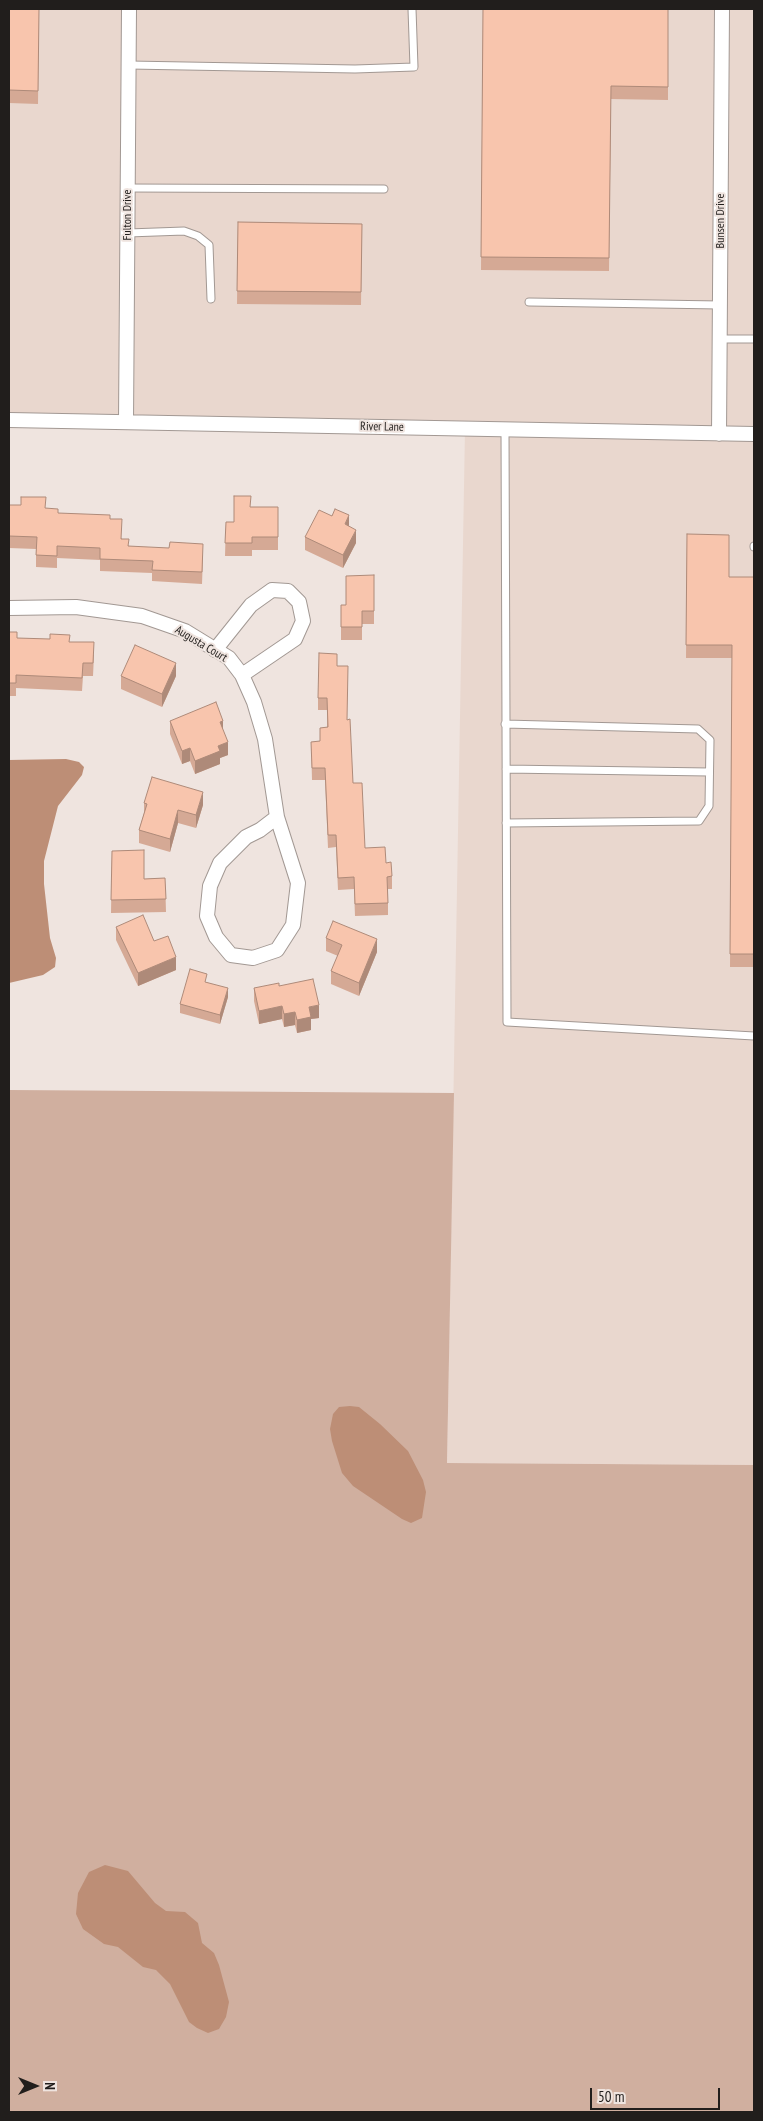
<!DOCTYPE html>
<style>
body{margin:0}
#map{position:relative;width:763px;height:2121px;overflow:hidden;background:#efe4df;font-family:"PT Sans Narrow",sans-serif}
canvas{display:block}
.frame{position:absolute;inset:0;border:10px solid #211e1c;pointer-events:none}
.north{position:absolute;left:10px;top:2061px;width:50px;height:50px;-webkit-text-stroke:4px #efe4df;paint-order:stroke;rotate:90deg;font-size:14px;font-weight:700;line-height:20px;text-align:center;color:#211e1c}
.north::after{content:'';display:block;margin:auto;width:18px;height:22px;background:#211e1c;clip-path:polygon(50% 0,100% 100%,50% 72%,0 100%)}
.scale{position:absolute;left:590px;top:2088px;width:130px;height:22px;box-sizing:border-box;border:2px solid #211e1c;border-top:0;padding-left:6px;font-size:15px;line-height:18px;white-space:nowrap;color:#211e1c;-webkit-text-stroke:4px #efe4df;paint-order:stroke}
</style>
<div id="map">
<canvas width="763" height="2121"></canvas>
<div class="frame"></div>
<div class="north">N</div>
<div class="scale">50 m</div>
</div>
<script>
const ctx = document.querySelector('canvas').getContext('2d');
ctx.lineJoin = 'round';
function fillPath(path, color) {
  ctx.fillStyle = color;
  ctx.fill(path, 'evenodd');
}
function poly(rows) {
  const path = new Path2D();
  for (const r of rows) {
    path.moveTo(r[0], r[1]);
    for (let i = 2; i < r.length; i += 2) path.lineTo(r[i], r[i + 1]);
  }
  return path;
}
function strokePath(path, color, width, dash) {
  ctx.strokeStyle = color;
  ctx.lineWidth = width;
  ctx.lineCap = dash ? 'butt' : 'round';
  ctx.setLineDash(dash || []);
  ctx.stroke(path);
}
function drawText(font, color, halo, rows, align = 'center') {
  ctx.font = font + ' "PT Sans Narrow",sans-serif';
  ctx.lineWidth = 4;
  ctx.setLineDash([]);
  ctx.textBaseline = 'middle';
  ctx.strokeStyle = halo;
  ctx.fillStyle = color;
  for (const [text, x, y, turn = 0] of rows) {
    ctx.save();
    ctx.translate(x, y);
    ctx.rotate((+turn || 0) * Math.PI / 180);
    ctx.textAlign = isNaN(turn) ? turn : align;
    if (halo) ctx.strokeText(text, 0, 0);
    ctx.fillText(text, 0, 0);
    ctx.restore();
  }
}
fillPath(poly([
 [9,9,754,9,754,1465,447,1463,465,429,9,420]
]), '#e9d7ce');
fillPath(poly([
 [9,1090,454,1093,447,1463,754,1465,754,2112,9,2112]
]), '#d0af9f');
fillPath(poly([
 [66,759,79,762,84,767,82,775,58,806,44,861,44,884,50,938,56,958,55,967,43,975,9,983,9,760],
 [350,1406,359,1407,380,1424,408,1451,423,1480,426,1492,422,1518,411,1523,402,1519,353,1486,342,1473,332,1441,330,1429,333,1414,339,1407],
 [105,1865,128,1871,155,1903,166,1911,185,1912,198,1923,202,1943,214,1953,219,1965,229,2002,226,2017,219,2029,208,2033,197,2028,189,2022,170,1984,156,1970,143,1967,118,1947,104,1944,83,1929,76,1914,78,1893,89,1872]
]), '#bd8e76');
const lane = poly([
 [129,65,355,69,414,67,412,9],
 [128,188,384,189],
 [128,233,184,231,198,236,209,245,211,299],
 [529,302,720,305],
 [720,339,754,339],
 [505,429,507,1022,754,1036],
 [754,546,754,547],
 [505,724,698,729,710,740,709,806,699,821,506,823],
 [506,769,709,772]
]);
const street = poly([
 [9,420,754,434],
 [126,421,129,9],
 [719,434,722,9],
 [9,608,76,607,142,616,185,631,229,658,242,675,254,702,265,739,277,817,298,883,293,925,277,950,253,958,231,955,216,937,207,916,210,886,220,863,246,837,260,830,277,817],
 [215,650,251,605,272,590,288,591,299,602,303,621,295,639,242,675]
]);
strokePath(lane, '#a29893', 9);
strokePath(street, '#a29893', 16);
strokePath(lane, '#fff', 7);
strokePath(street, '#fff', 14);
fillPath(poly([
 [9,9,39,9,38,104,9,103],
 [483,9,668,9,668,100,611,99,609,271,481,270],
 [238,222,362,224,361,305,237,304],
 [9,505,46,508,58,513,110,519,122,539,129,546,203,556,202,584,152,581,152,573,100,571,100,560,57,558,57,568,36,567,36,549,9,548],
 [251,507,278,507,278,550,252,550,252,556,225,556,226,522,234,522],
 [349,526,356,543,343,568,305,550,305,537],
 [687,534,729,577,754,577,754,967,730,967,732,658,686,658],
 [374,575,374,624,362,624,362,640,341,640,341,605,346,605],
 [9,632,17,638,70,642,94,655,93,676,83,676,82,691,16,688,16,696,9,696],
 [337,666,347,720,353,783,365,848,386,863,392,876,392,889,388,889,388,915,355,916,354,889,338,890,336,847,328,848,325,780,312,780,311,742,320,741,320,728,327,727,327,710,318,710,318,698],
 [121,676,176,676,162,707,121,689],
 [170,721,223,731,228,755,220,758,220,764,195,774,190,761,182,764,170,734],
 [144,803,203,805,196,828,178,823,170,852,139,843,139,830,144,813],
 [112,851,144,879,165,878,166,912,111,913],
 [116,927,154,941,176,970,138,986,116,940],
 [326,938,377,952,359,996,331,984,331,971,338,956,326,951],
 [207,982,228,997,220,1024,180,1013,180,1004],
 [279,986,319,1018,311,1019,311,1030,297,1033,295,1025,284,1027,282,1019,259,1024,254,1001,254,988]
]), '#d5a995');
fillPath(poly([
 [349,515,349,528,345,524],
 [356,530,356,543,343,568,343,555],
 [176,663,176,676,162,707,162,694],
 [223,721,223,734,220,722],
 [228,742,228,755,220,758,220,764,195,774,195,761,218,746],
 [190,748,190,761,182,764,182,751],
 [203,792,203,805,196,828,196,815],
 [178,810,178,823,170,852,170,839],
 [377,939,377,952,359,996,359,983],
 [176,957,176,970,138,986,138,973],
 [228,988,228,997,220,1024,220,1015],
 [319,1005,319,1018,311,1019,311,1030,297,1033,297,1020,309,1007],
 [282,1006,282,1019,259,1024,259,1011],
 [295,1012,295,1025,284,1027,284,1014]
]), '#ae8a79');
const building = poly([
 [9,9,39,9,38,91,9,90,9,9],
 [483,9,668,9,668,87,611,86,609,258,481,257,483,9],
 [238,222,362,224,361,292,237,291,238,222],
 [234,496,251,496,250,507,278,507,278,537,252,537,252,543,225,543,226,522,234,522,234,496],
 [21,497,46,497,45,508,58,509,58,513,110,515,110,519,122,519,121,539,129,539,128,546,169,548,170,542,203,544,202,572,152,570,153,561,100,559,100,548,57,546,57,556,36,555,37,537,9,536,9,505,21,505,21,497],
 [335,509,349,515,345,524,356,530,343,555,305,537,319,510,332,516,335,509],
 [687,534,729,535,729,577,754,577,754,954,730,954,732,645,686,645,687,534],
 [374,575,374,611,362,611,362,627,341,627,341,605,346,605,346,576,374,575],
 [9,632,17,632,17,638,50,639,50,634,70,635,69,642,94,642,93,663,83,663,82,678,16,675,16,683,9,683,9,632],
 [135,645,176,663,162,694,121,676,135,645],
 [319,653,337,654,337,666,348,666,347,720,350,719,353,783,362,783,365,848,385,847,386,863,391,862,392,876,387,877,388,903,355,904,354,877,338,878,336,835,328,835,325,768,312,768,311,742,320,741,320,728,328,727,327,698,318,698,319,653],
 [216,702,223,721,220,722,228,742,218,746,220,751,195,761,190,748,182,751,170,721,216,702],
 [152,777,203,792,196,815,178,810,170,839,139,830,147,804,144,803,152,777],
 [144,850,144,879,165,878,166,899,111,900,112,851,144,850],
 [143,915,154,941,168,936,176,957,138,973,116,927,143,915],
 [333,921,377,939,359,983,331,971,342,945,326,938,333,921],
 [190,969,207,974,205,982,228,988,220,1015,180,1004,190,969],
 [313,979,319,1005,309,1007,311,1017,297,1020,295,1012,284,1014,282,1006,259,1011,254,988,279,983,279,986,313,979]
]);
fillPath(building, '#f8c5ad');
strokePath(building, '#ae8a79', 1);
drawText('12px', '#211e1c', '#efe4df', [
 ["Fulton Drive",128,215,-90],
 ["Bunsen Drive",721,221,-90],
 ["River Lane",382,427,1],
 ["Augusta Court",201,644,31]
]);
</script>
